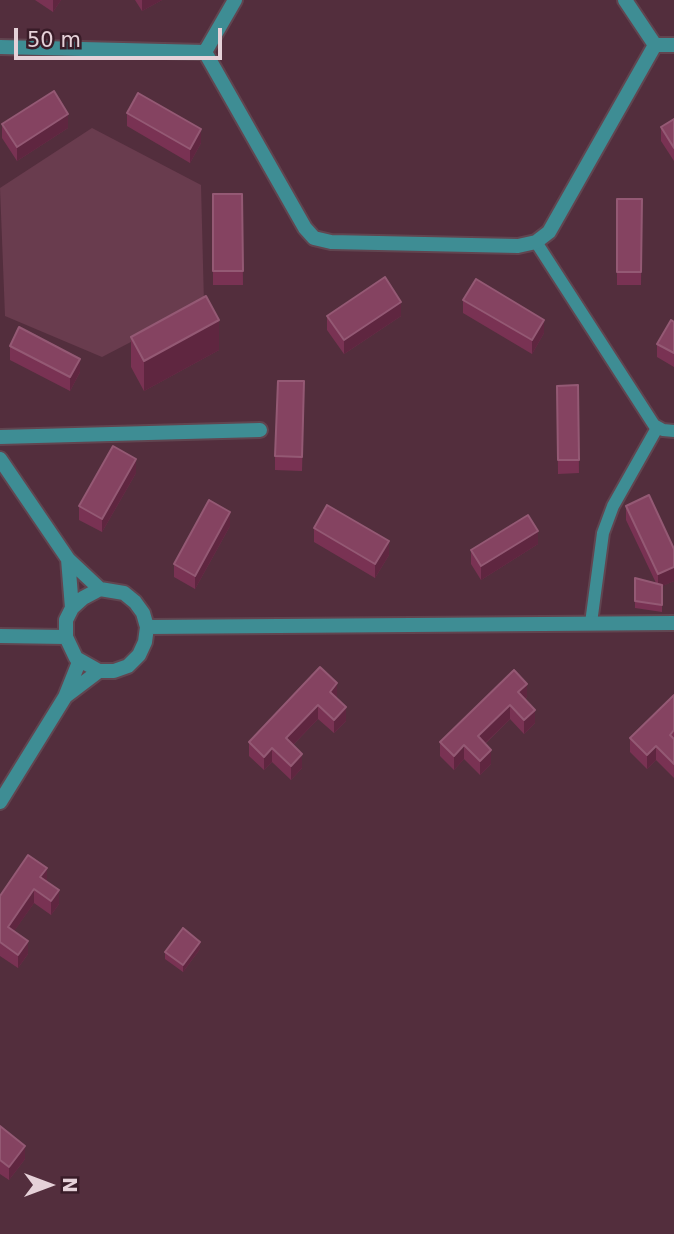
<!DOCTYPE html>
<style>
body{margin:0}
#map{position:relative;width:674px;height:1234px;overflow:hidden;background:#442632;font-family:"DejaVu Sans",sans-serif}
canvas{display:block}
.north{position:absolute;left:14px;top:1150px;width:70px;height:70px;-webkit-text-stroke:5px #391c28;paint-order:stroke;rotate:90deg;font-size:19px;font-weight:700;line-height:28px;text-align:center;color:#e5d1d8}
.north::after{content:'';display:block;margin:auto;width:24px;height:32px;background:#e5d1d8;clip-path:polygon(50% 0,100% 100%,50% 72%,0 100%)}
.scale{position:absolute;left:14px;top:28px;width:208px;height:32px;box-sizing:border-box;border:4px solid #e5d1d8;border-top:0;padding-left:9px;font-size:21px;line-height:24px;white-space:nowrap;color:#e5d1d8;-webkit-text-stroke:5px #391c28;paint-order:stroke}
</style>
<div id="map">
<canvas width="674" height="1234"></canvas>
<div class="north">N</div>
<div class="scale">50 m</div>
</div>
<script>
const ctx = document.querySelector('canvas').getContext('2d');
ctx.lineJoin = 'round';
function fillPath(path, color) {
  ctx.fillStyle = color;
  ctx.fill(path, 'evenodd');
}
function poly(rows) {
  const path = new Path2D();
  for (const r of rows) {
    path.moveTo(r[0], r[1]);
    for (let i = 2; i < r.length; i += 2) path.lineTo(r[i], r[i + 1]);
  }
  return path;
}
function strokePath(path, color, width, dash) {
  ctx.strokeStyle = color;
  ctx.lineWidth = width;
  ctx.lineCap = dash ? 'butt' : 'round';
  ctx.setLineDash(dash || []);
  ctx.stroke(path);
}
fillPath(poly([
 [0,0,674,0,674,1234,0,1234]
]), '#532e3d');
fillPath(poly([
 [92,128,201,185,204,304,102,357,5,316,0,188]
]), '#693c4e');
const lane = poly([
 [536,242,654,425,663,430,674,431],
 [591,623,603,533,613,506,657,428]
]);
const street = poly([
 [625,0,655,45,674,45],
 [0,47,205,52,235,0],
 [205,52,305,228,314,238,331,242,518,246,536,242,549,232,655,45],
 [0,437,260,430],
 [0,459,68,559,100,589],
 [68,559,72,608,66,620,66,637,76,658,99,671,114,671,128,666,139,655,145,642,147,627,143,613,135,602,124,593,100,589,83,598,72,608],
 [147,627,674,623],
 [0,636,66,637],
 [66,696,99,671],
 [0,802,65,697,79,662]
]);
strokePath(lane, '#614550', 16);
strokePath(street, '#614550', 18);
strokePath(lane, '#3e8d94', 12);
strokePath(street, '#3e8d94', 14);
fillPath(poly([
 [35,0,61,0,53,12],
 [135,0,162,0,142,11],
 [127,113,201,143,190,163,127,126],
 [674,119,674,161,661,141,661,127],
 [2,124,68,128,17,161,2,138],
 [213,194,242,194,243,285,213,285],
 [617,199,642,199,641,285,617,285],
 [463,300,544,333,532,354,463,313],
 [327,316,401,316,344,354,327,330],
 [674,322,674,367,657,357,657,344],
 [131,337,219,350,144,391,131,367],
 [10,346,80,372,70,391,10,360],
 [578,385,579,473,558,474,557,386],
 [304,395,302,471,275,470,275,456],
 [136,473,102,532,79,520,79,506],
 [626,506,674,581,662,586,662,612,635,608,635,578,656,583,626,520],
 [230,526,195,589,174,577,174,564],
 [314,528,389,555,375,578,314,542],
 [538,544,481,580,471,564,471,550],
 [320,667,337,697,336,698,346,721,334,733,318,719,293,745,302,768,291,780,272,762,264,770,249,756,249,742],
 [527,684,527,697,525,699,535,723,524,734,510,719,485,744,491,764,480,775,464,759,454,770,440,756,440,742],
 [674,695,674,778,656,760,647,769,630,752,630,738],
 [47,882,59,904,51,915,34,903,14,931,28,954,18,968,0,956,0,896],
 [200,949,183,972,165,959,165,952],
 [0,1126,25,1159,9,1180,0,1174]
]), '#793253');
fillPath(poly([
 [53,0,61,0,53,12],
 [142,0,162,0,142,11],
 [68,114,68,128,17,161,17,147],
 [201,129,201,143,190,163,190,149],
 [401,302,401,316,344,354,344,340],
 [219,320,219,350,144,391,144,361],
 [544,320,544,333,532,354,532,340],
 [80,359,80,372,70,391,70,377],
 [136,459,136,473,102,532,102,519],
 [230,512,230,526,195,589,195,576],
 [538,531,538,544,481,580,481,566],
 [389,541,389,555,375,578,375,564],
 [674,567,674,581,658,588,658,574],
 [337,683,337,697,330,705,330,692],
 [527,684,527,697,518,706,518,692],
 [318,705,318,719,286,752,286,738],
 [510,705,510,719,478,750,478,736],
 [346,707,346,721,334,733,334,720],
 [535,710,535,723,524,734,524,720],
 [464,745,464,759,454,770,454,756],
 [656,746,656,760,647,769,647,755],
 [272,748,272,762,264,770,264,757],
 [491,750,491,764,480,775,480,761],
 [302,754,302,768,291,780,291,766],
 [47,868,47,881,40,877],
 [34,889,34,903,8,940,8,927],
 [59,890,59,904,51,915,51,901],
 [28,941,28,954,18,968,18,955],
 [200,942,200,949,183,972,183,965],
 [25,1146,25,1159,9,1180,9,1167]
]), '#5f2640');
const building = poly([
 [54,91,68,114,17,147,2,124,54,91],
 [138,93,201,129,190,149,127,113,138,93],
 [674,119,674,148,661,127,674,119],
 [213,194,242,194,243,271,213,271,213,194],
 [617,199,642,199,641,272,617,272,617,199],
 [385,277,401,302,344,340,327,316,385,277],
 [476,279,544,320,532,340,463,300,476,279],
 [206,296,219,320,144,361,131,337,206,296],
 [671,320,674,322,674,353,657,344,671,320],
 [19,327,80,359,70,377,10,346,19,327],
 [278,381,304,381,302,457,275,456,278,381],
 [578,385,579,460,558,460,557,386,578,385],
 [113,446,136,459,102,519,79,506,113,446],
 [649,495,674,549,674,567,658,574,626,506,649,495],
 [209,500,230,512,195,576,174,564,209,500],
 [327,505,389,541,375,564,314,528,327,505],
 [528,515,538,531,481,566,471,550,528,515],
 [635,578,662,585,662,605,635,601,635,578],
 [320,667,337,683,330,692,346,707,334,720,318,705,286,738,302,754,291,766,272,748,264,757,249,742,320,667],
 [514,670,527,684,518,692,535,710,524,720,510,705,478,736,491,750,480,761,464,745,454,756,440,742,514,670],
 [674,695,674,730,670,735,674,739,674,764,656,746,647,755,630,738,674,695],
 [28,855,47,868,40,877,59,890,51,901,34,889,8,927,28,941,18,955,0,942,0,896,28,855],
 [183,928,200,942,183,965,165,952,183,928],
 [0,1126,25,1146,9,1167,0,1160,0,1126]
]);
fillPath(building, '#854361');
strokePath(building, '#945974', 2);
</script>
